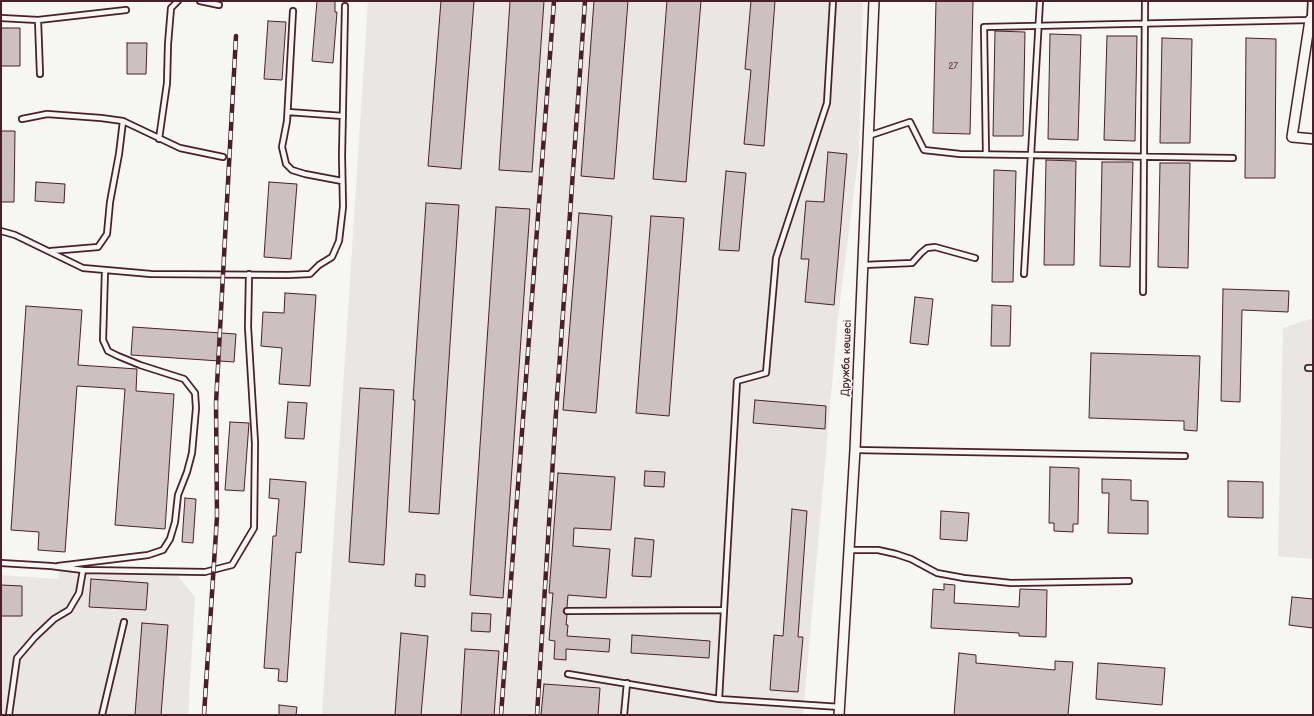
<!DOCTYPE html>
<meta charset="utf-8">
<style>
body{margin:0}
#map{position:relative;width:1314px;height:716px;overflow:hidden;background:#f6f6f2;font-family:"Balsamiq Sans",sans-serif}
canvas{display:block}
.frame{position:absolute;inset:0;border:2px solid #4a1f2b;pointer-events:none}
</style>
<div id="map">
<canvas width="1314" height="716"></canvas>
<div class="frame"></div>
</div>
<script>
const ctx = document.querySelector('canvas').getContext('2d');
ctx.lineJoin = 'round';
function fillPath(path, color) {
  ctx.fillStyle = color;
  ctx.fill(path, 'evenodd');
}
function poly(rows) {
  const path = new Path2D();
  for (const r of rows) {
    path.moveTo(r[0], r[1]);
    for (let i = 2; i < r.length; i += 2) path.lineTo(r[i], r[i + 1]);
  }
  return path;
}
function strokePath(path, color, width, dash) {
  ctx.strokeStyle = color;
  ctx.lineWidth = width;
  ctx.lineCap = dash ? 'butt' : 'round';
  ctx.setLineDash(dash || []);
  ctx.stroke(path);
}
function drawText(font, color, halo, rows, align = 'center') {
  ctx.font = font + ' "Balsamiq Sans",sans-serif';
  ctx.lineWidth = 3.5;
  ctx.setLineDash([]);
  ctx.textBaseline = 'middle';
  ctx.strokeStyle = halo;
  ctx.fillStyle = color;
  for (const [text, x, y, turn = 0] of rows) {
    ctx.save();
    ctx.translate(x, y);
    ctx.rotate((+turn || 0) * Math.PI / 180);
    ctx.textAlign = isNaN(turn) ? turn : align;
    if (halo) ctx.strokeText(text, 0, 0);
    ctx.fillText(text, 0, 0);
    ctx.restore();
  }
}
fillPath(poly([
 [368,1,863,1,859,153,838,316,803,715,322,715],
 [1313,318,1313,559,1278,556,1283,328],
 [59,569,176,574,195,597,188,715,1,715,1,575,58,579]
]), '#e9e6e3');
const building = poly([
 [317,1,335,1,335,12,337,12,333,63,312,61,317,1],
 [441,1,474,1,461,169,428,166,441,1],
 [510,1,544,1,532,172,499,170,510,1],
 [594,1,628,1,614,179,581,176,594,1],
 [667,1,701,1,686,182,653,179,667,1],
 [751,1,775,1,764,146,744,144,751,70,745,69,751,1],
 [936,1,973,1,970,134,933,133,936,1],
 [268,21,286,22,282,80,264,79,268,21],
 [1,28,20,28,20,66,1,66,1,28],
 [995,31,1025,32,1023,136,993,136,995,31],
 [1050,34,1081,35,1078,140,1048,139,1050,34],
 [1107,36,1137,36,1135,141,1104,140,1107,36],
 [1162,38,1192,39,1190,143,1160,143,1162,38],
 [1246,38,1276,39,1275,178,1245,178,1246,38],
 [127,43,147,43,146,74,127,74,127,43],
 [1,131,15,131,14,202,1,202,1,131],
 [828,152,847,154,834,305,805,302,809,259,801,259,806,201,824,202,828,152],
 [1046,160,1076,161,1074,265,1044,265,1046,160],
 [1102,162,1133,162,1130,267,1100,266,1102,162],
 [1160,163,1190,163,1188,268,1158,267,1160,163],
 [994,170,1016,171,1013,282,992,282,994,170],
 [726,171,746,173,739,251,719,250,726,171],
 [36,182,65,184,64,203,35,201,36,182],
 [269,182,297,184,291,259,264,257,269,182],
 [426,203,459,205,439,514,409,512,415,400,413,400,426,203],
 [496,207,530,209,503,598,470,595,496,207],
 [579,213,612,216,596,413,563,410,579,213],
 [651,216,684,218,669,416,636,413,651,216],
 [1223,289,1289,291,1288,312,1242,310,1240,402,1221,401,1223,289],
 [285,293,316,295,310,386,279,384,282,348,261,346,263,312,284,313,285,293],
 [915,297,933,299,928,345,910,343,915,297],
 [992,305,1011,306,1010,346,991,346,992,305],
 [26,306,82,310,78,365,137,369,136,391,174,394,165,529,115,525,125,389,77,386,65,552,38,550,39,532,11,530,26,306],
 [133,327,236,334,234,362,131,355,133,327],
 [1091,353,1200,356,1197,431,1184,430,1184,421,1089,418,1091,353],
 [360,388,394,390,384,565,349,562,360,388],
 [755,400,826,406,825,429,753,423,755,400],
 [288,402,307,403,304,439,285,438,288,402],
 [230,422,249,423,244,491,225,490,230,422],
 [1050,467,1079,468,1078,524,1073,524,1073,532,1054,531,1054,523,1049,523,1050,467],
 [645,471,665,472,664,487,644,486,645,471],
 [558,473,615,477,611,530,574,528,573,546,610,549,606,598,568,595,567,607,563,611,564,613,567,615,566,625,568,625,567,636,610,639,609,652,566,649,566,660,554,659,555,641,549,640,553,593,549,593,558,473],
 [270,479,306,482,301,553,296,552,287,682,278,681,279,669,264,668,273,536,276,536,279,499,269,498,270,479],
 [1102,479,1131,480,1131,500,1148,501,1148,534,1108,533,1109,493,1102,493,1102,479],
 [1228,481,1263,482,1263,518,1228,517,1228,481],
 [185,498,196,499,193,543,182,542,185,498],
 [792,509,807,511,798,637,803,637,798,692,770,690,774,635,783,636,792,509],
 [941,511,969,513,967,541,940,539,941,511],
 [635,538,654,540,651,577,632,576,635,538],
 [416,574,425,575,425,587,415,586,416,574],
 [91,579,148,583,146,610,89,607,91,579],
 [944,584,955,585,954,603,1019,607,1020,589,1047,590,1046,637,1019,636,1019,633,931,628,933,589,944,590,944,584],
 [1,585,22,586,22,616,1,616,1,585],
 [1292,597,1313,599,1313,628,1289,625,1292,597],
 [472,613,491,614,490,632,471,631,472,613],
 [142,623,168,625,161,715,135,715,142,623],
 [401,633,428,636,421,715,395,715,401,633],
 [632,635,710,641,709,658,631,653,632,635],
 [465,649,499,651,494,715,461,715,465,649],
 [959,653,976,655,976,663,1055,670,1055,661,1073,662,1068,715,954,715,959,653],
 [1098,663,1165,668,1162,705,1096,699,1098,663],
 [544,684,600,688,598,715,541,715,544,684],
 [279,705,297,707,296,715,279,715,279,705]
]);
fillPath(building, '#ccc1c0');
strokePath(building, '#4a1f2b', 1);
const lane = poly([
 [200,1,219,5],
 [293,11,287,121,282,147,286,164,292,170,305,174,342,181],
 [1,18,38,20,126,10],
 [38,20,40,74],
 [288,112,343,116],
 [22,119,47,114,101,118,123,121,180,148,223,157],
 [868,136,910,122,924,150,960,154,1233,158],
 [159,139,167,83,168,44,171,8,178,1],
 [986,154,984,27,1310,20,1311,1],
 [1,231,15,235,83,268,151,274,288,275,310,274,319,265,332,257,339,241,343,207,342,156,345,6],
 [51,251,98,247,107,234,110,202,119,154,123,121],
 [863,265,912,263,921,253,927,248,935,247,975,258],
 [1024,274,1040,1],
 [1143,292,1145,1],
 [1308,368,1313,368],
 [855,450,1185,456],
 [849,550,878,550,896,554,911,559,937,573,964,578,1011,583,1129,581],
 [1,563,51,566,83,570,205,572,232,565,254,528,255,443,248,327,249,274],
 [58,566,148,555,163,550,170,539,175,522,178,495,187,472,192,453,196,408,195,393,184,379,140,365,118,356,108,351,103,340,105,270],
 [567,611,724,610],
 [568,674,719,699,840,707],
 [719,699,737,381,766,373,776,258,827,103,833,1],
 [9,715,17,658,35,637,54,619,69,610,79,593,83,570],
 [102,715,124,622],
 [624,715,627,683]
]);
const street = poly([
 [1310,20,1292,137,1313,139],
 [839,715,855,450,874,1]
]);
strokePath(lane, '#4a1f2b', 8);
strokePath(street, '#4a1f2b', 12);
strokePath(lane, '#f6f6f2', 4.5);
strokePath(street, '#f6f6f2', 9);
const rail = poly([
 [204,715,217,517,216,403,236,36],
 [501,715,554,1],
 [537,715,556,412,585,1]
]);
strokePath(rail, '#4a1f2b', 4.5);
strokePath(rail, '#f6f6f2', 3, [9]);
drawText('9px', '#6a4850', null, [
 ["27",953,67]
]);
drawText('11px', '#4a1f2b', '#f6f6f2', [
 ["Дружба көшесі",847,358,-88]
]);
</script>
